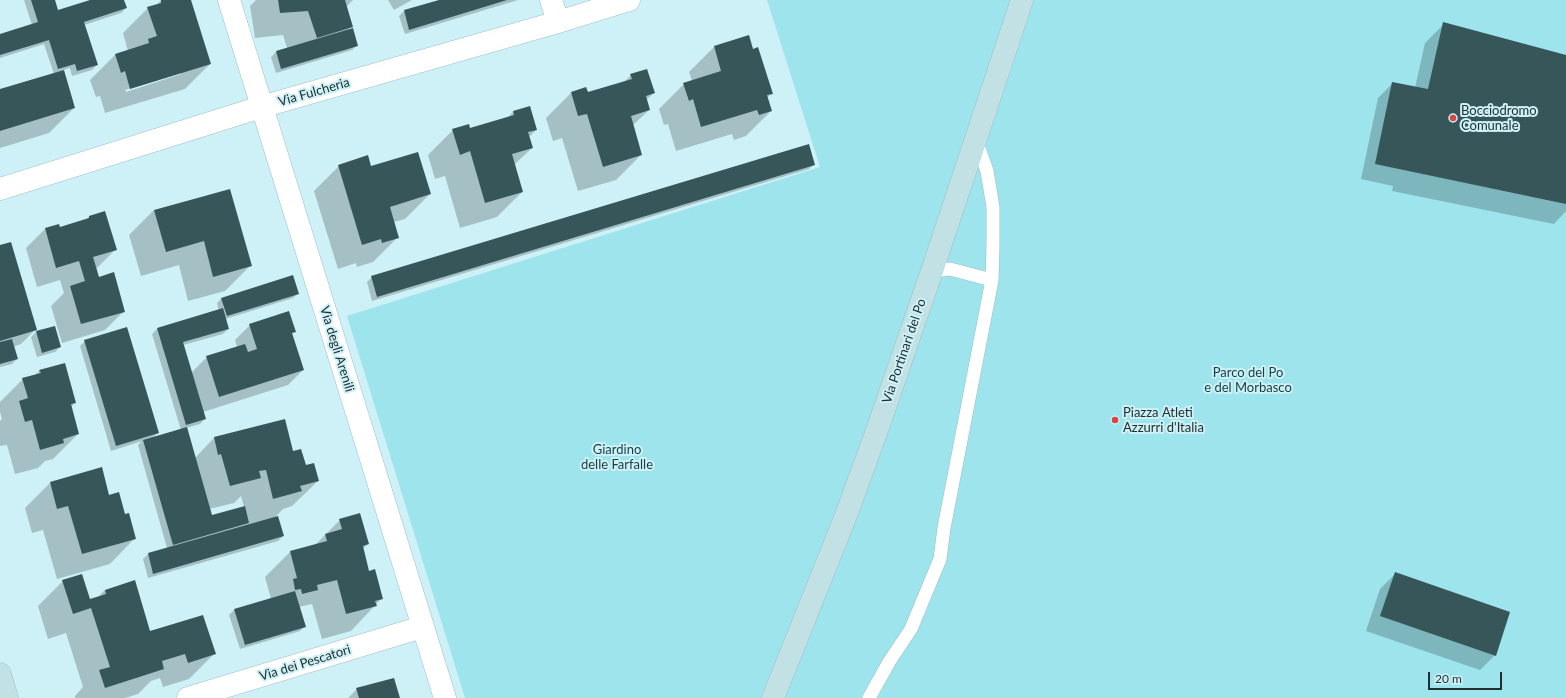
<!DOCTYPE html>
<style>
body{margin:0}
#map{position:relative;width:1566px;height:698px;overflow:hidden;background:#cdf1f6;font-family:Lato,sans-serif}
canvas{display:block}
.scale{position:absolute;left:1428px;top:672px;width:74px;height:18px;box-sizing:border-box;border:2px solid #223032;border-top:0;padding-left:5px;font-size:12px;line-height:14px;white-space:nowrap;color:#223032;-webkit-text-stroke:3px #cdf1f6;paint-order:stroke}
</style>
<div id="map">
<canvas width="1566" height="698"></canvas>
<div class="scale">20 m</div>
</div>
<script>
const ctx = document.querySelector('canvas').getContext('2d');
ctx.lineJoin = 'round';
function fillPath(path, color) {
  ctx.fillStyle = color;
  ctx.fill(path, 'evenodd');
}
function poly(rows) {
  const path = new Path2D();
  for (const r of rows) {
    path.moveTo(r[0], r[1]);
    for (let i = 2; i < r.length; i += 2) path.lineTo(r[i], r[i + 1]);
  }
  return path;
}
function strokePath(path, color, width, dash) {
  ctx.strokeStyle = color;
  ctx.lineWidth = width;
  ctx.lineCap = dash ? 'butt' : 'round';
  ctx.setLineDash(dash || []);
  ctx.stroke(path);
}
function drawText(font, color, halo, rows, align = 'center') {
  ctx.font = font + ' Lato,sans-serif';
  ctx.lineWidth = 4;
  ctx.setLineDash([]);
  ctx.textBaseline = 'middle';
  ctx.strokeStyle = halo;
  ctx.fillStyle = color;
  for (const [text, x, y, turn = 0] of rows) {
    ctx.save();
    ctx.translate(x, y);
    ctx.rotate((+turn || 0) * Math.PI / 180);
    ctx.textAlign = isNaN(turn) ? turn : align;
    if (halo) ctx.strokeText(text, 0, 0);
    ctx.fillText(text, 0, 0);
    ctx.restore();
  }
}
fillPath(poly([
 [767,0,1566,0,1566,698,465,698,347,316,820,167]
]), '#9de4ec');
fillPath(poly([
 [24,0,54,0,58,11,93,0,123,0,126,8,121,13,84,25,97,65,92,70,72,76,70,68,63,70,74,108,49,133,0,148,0,90,54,74,44,44,0,58,0,35,32,25],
 [161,0,190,0,210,64,185,89,105,113,100,96,96,97,90,80,115,55,128,51,123,33,148,8,156,6],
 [181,72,181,74,126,92,125,90],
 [256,0,353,0,346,7,351,26,348,30,357,45,352,50,276,73,271,57,276,52,287,48,283,35,255,38,250,6],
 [388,0,412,0,394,10],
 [442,0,518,0,405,34,399,16,404,11],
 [1444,24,1566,56,1566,211,1554,224,1392,191,1393,186,1361,179,1378,98,1393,83,1415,88,1425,43],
 [748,37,771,94,767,98,771,111,746,136,734,140,732,134,676,151,668,124,664,125,659,109,684,84,692,81,689,72,714,47],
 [631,75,654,93,646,100,649,110,632,126,641,155,616,180,578,191,562,138,553,141,546,118,571,93,587,93,623,83],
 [513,112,536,130,529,137,532,148,514,165,522,192,497,217,460,228,445,176,435,179,428,155,453,130,469,129,508,117],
 [814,164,809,169,372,301,367,282,372,277],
 [339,166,371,168,430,194,405,219,394,222,398,237,373,262,357,267,356,263,338,269,314,191],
 [154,210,250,266,225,291,188,301,179,265,141,276,129,235],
 [89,217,115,250,96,269,98,278,124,311,105,330,62,343,51,306,64,293,60,280,37,287,26,248,45,229,59,225,59,228,86,220],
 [0,246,36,329,21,344,13,347,17,359,12,364,0,367],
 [298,293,293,298,225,319,228,329,223,334,183,345,191,373,207,357,237,347,235,340,250,325,294,331,292,334,303,370,288,385,203,412,205,419,200,424,186,428,195,458,214,438,284,420,293,452,318,481,292,506,283,509,274,518,283,536,278,541,148,578,143,559,148,554,167,548,138,445,142,441,111,451,80,346,85,341,158,433,153,437,181,430,152,334,157,329,219,311,217,303,222,298],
 [241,496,244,507,211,516,209,509,234,503],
 [36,332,60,347,55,352,37,357,31,337],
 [40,370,75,403,71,407,78,434,53,459,45,461,38,468,15,474,7,445,0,446,0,421,2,419,0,412,0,402,23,379,34,376],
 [101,468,109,496,125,516,135,538,110,564,57,579,43,530,32,533,25,508,50,483],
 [340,520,368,544,362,549,369,572,382,598,351,631,322,639,312,604,299,607,305,626,300,631,240,649,229,615,234,610,271,599,265,577,290,552,315,545],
 [1395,574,1495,655,1480,670,1366,631,1380,589],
 [63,581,89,600,98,597,105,590,134,581,150,633,214,654,189,679,163,687,160,678,151,681,138,694,125,698,75,698,75,696,83,687,66,633,48,639,38,606],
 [357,689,399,698,348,698]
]), '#0003');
fillPath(poly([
 [31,0,55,0,58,10,90,0,124,0,127,8,84,22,98,65,77,71,75,64,58,69,49,40,0,55,0,34,38,22],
 [161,0,191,0,211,64,130,89,125,71,121,73,115,54,149,43,148,39,157,36,147,7,161,3],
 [278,0,345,0,353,27,317,38,308,11,280,13],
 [439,0,507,0,409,30,404,10],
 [1443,22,1566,55,1566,204,1375,164,1392,82,1428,89],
 [353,28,358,46,281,69,276,51],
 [749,35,753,49,758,47,773,94,767,95,772,111,759,115,757,110,701,127,693,99,689,101,683,83,721,71,714,46],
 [647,69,655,93,646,96,650,110,631,116,642,155,603,167,587,114,578,116,571,92,586,87,588,92,632,79,630,74],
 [64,70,75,108,0,131,0,89],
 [530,106,537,130,528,132,533,148,512,154,523,192,485,203,470,151,460,155,452,129,469,124,470,128,514,115,513,111],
 [809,144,815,165,377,297,371,276],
 [418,152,431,194,390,207,399,238,382,243,381,239,362,245,338,165,368,155,371,166],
 [230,189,252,266,213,277,204,241,166,252,154,210],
 [105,211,117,250,93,257,99,277,114,272,125,312,81,324,70,286,85,281,79,261,56,268,45,228,59,224,60,227,89,218,89,216],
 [11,242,37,330,0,341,0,245],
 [293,275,299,294,227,316,221,298],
 [223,308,229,329,183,342,206,419,186,425,157,328],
 [289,311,296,332,292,333,304,370,219,397,206,356,245,344,248,352,257,349,249,324],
 [55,326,61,347,42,353,36,331],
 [127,327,159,433,116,446,84,340],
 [12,339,18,359,0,364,0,342],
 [65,363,76,403,71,404,79,434,63,439,64,443,40,450,32,420,25,422,19,401,28,398,22,378,41,373,39,370],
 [285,419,293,451,301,449,306,465,314,463,319,481,300,486,302,491,273,499,266,470,259,471,261,478,230,486,221,454,218,455,214,437],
 [187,427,212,515,245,506,249,523,173,545,143,440],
 [102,467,109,495,119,492,125,514,129,513,136,539,82,554,68,506,57,509,50,482],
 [360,513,369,544,363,546,369,571,375,569,383,599,375,601,377,606,346,614,337,580,317,585,318,590,302,594,301,589,295,590,293,579,297,578,290,551,327,541,325,534,342,529,339,519],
 [278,516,284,536,153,574,148,553],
 [1395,572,1510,612,1496,656,1380,616],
 [82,574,90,599,106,594,105,590,135,580,150,631,203,615,216,654,188,663,185,654,162,661,164,669,105,688,99,670,110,667,91,608,73,614,62,580],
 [295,591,306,627,245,645,234,609],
 [394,678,400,698,359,698,356,688]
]), '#36565a');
const lane = poly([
 [932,271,950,269,992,280],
 [869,698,889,662,911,629,940,559,944,528,992,280,993,246,993,207,987,171,976,140]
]);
const street = poly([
 [229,0,445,698],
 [551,0,558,22],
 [0,189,261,107,558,22,629,0],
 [188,698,422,627]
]);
const secondary = poly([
 [0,674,7,698],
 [773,698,845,518,875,436,932,271,1022,0]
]);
strokePath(lane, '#9dc0c5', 14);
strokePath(street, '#9dc0c5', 23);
strokePath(secondary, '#9dc0c5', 23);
strokePath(lane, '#fff', 13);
strokePath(street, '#fff', 22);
strokePath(secondary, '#c1e1e5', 22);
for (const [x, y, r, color] of [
 [1453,118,4,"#d54643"],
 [1115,420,4,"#d54643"]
]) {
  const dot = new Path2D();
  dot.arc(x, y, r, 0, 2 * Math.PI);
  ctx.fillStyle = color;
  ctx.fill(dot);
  strokePath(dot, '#cdf1f6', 1.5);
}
drawText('13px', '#223032', '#cdf1f6', [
 ["Via Fulcheria",314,92,-16],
 ["Via degli Arenili",337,349,73],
 ["Via Portinari del Po",904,351,-71],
 ["Via dei Pescatori",305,663,-17]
]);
drawText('13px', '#223032', '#cdf1f6', [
 ["Bocciodromo",1461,111],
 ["Comunale",1461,126],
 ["Piazza Atleti",1123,413],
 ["Azzurri d'Italia",1123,428]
], 'left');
drawText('13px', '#123f44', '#cdf1f6', [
 ["Parco del Po",1248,373],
 ["e del Morbasco",1248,388],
 ["Giardino",617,450],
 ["delle Farfalle",617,465]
]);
</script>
